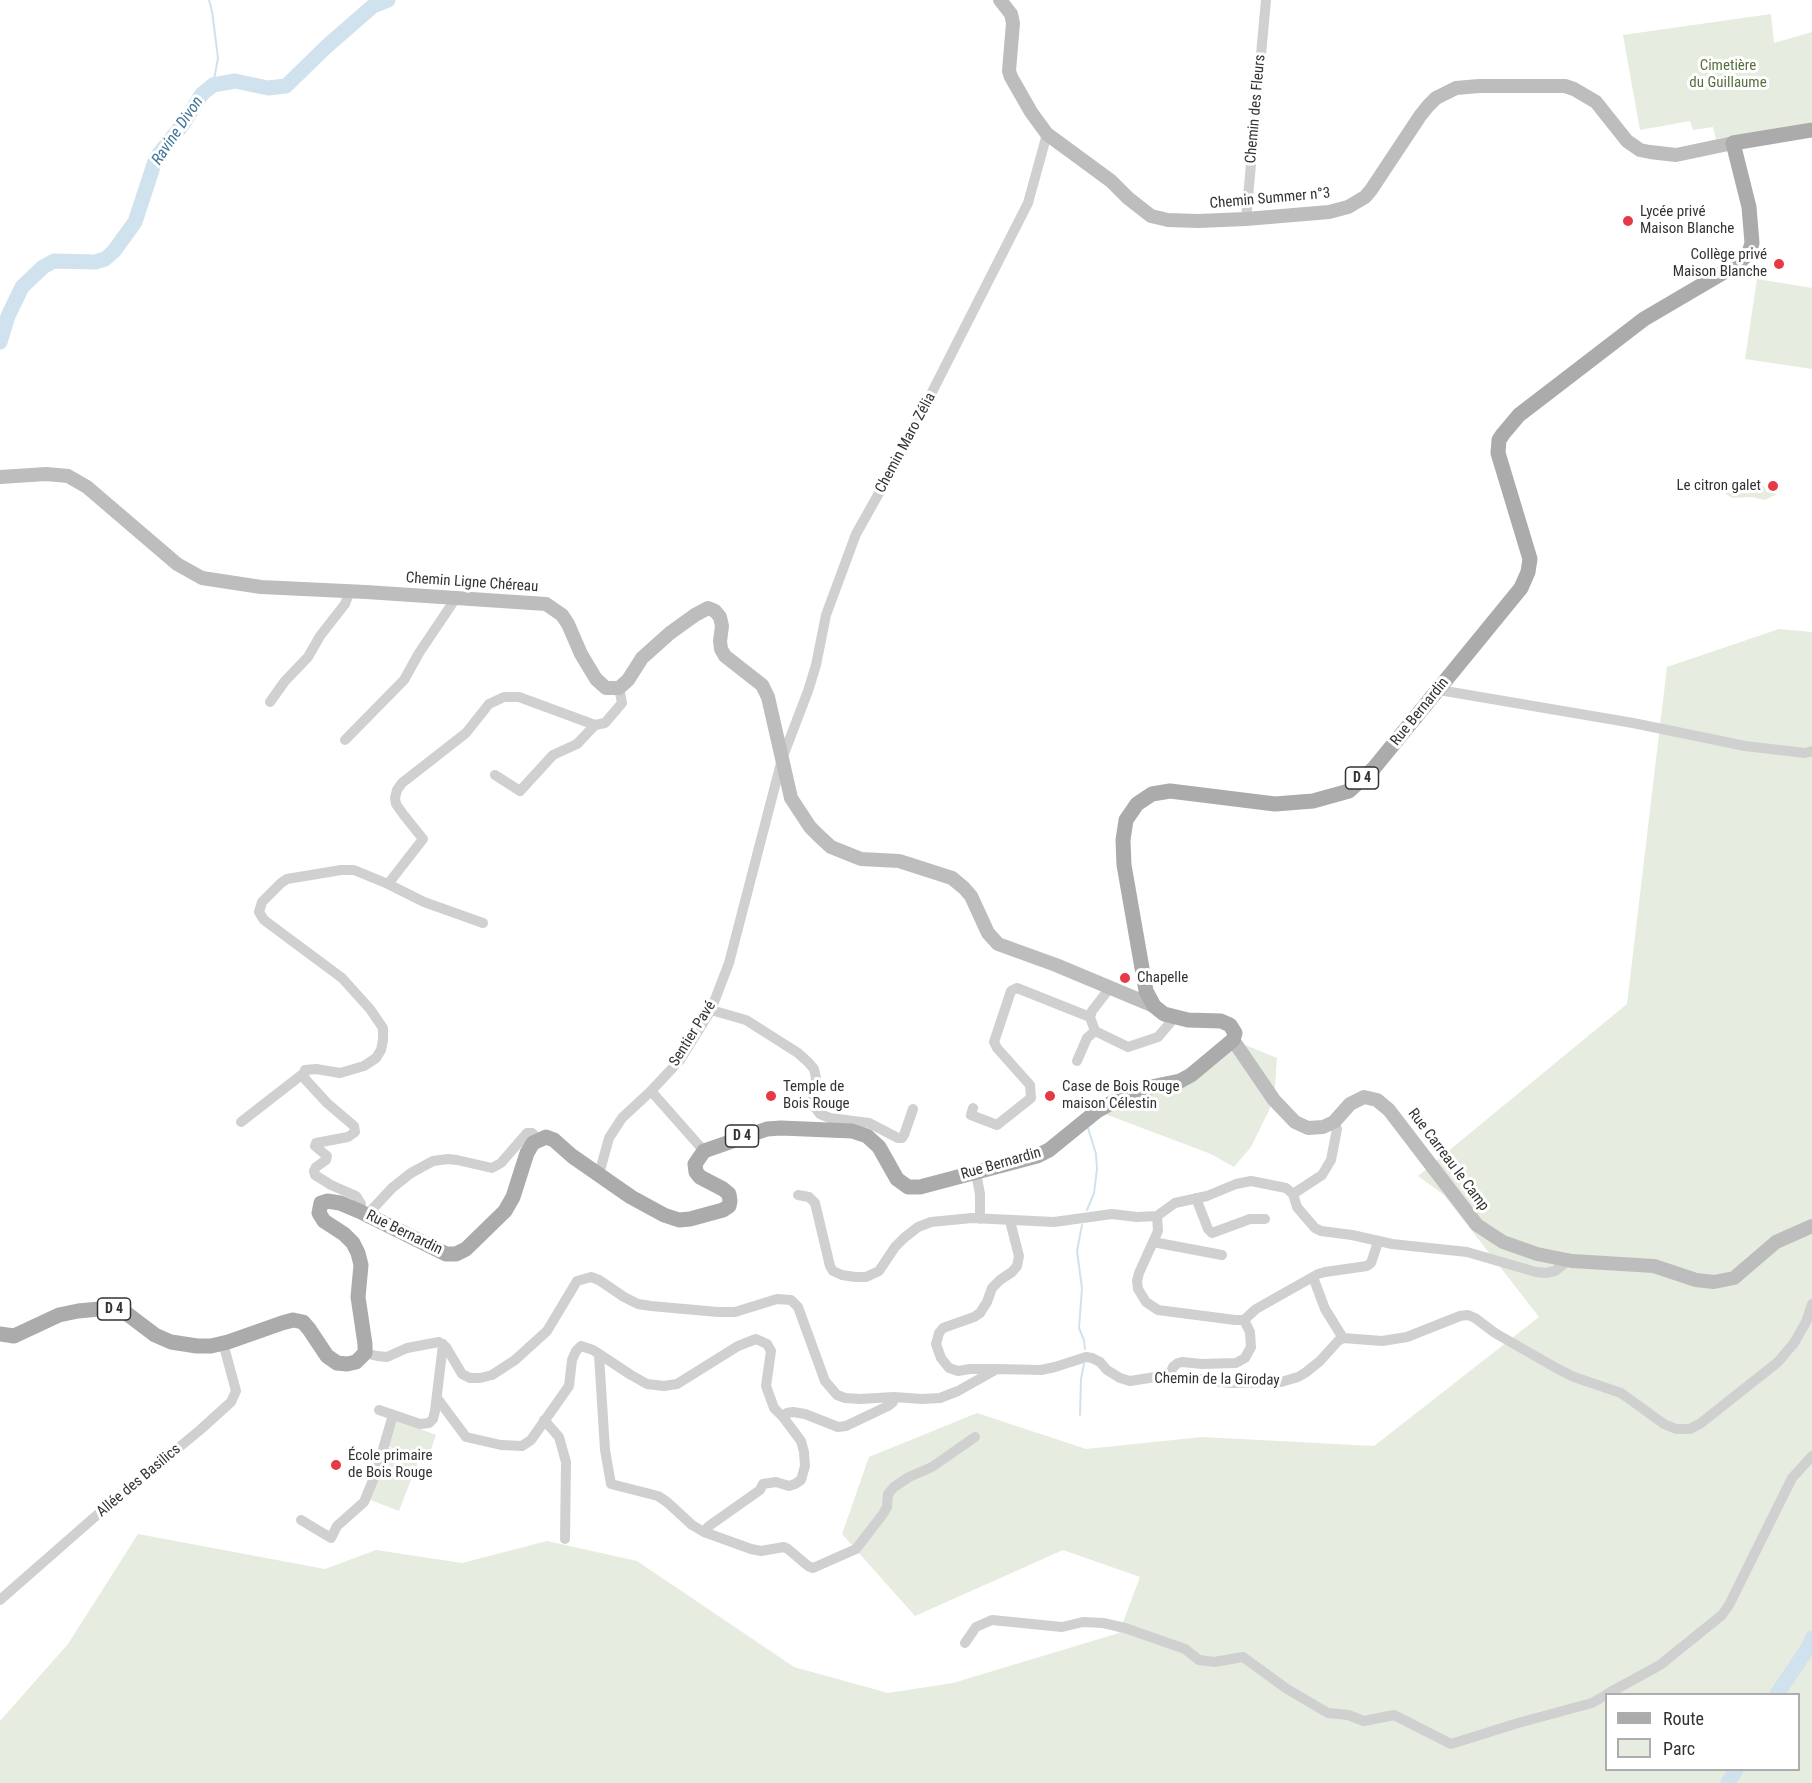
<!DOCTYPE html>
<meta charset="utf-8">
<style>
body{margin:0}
#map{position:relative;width:1812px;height:1783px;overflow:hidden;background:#fff;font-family:"Roboto Condensed",sans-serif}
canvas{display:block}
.legend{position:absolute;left:1605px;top:1693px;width:195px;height:78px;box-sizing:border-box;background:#fff;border:2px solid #adadad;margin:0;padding:8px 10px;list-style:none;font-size:18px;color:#333}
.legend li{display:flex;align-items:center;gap:12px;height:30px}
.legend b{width:30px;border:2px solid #adadad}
</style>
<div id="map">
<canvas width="1812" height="1783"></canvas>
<ul class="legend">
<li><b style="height:8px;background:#ababab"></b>Route</li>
<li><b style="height:16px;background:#e6ecdf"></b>Parc</li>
</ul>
</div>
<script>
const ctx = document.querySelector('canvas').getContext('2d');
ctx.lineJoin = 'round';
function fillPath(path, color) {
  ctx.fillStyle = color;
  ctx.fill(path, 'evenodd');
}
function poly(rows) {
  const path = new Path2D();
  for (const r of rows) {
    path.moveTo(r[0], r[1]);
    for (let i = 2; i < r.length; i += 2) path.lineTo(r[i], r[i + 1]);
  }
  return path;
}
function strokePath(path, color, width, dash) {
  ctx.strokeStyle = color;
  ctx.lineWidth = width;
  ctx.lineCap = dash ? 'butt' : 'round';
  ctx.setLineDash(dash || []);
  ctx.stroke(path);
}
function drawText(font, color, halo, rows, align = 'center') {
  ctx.font = font + ' "Roboto Condensed",sans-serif';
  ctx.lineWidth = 6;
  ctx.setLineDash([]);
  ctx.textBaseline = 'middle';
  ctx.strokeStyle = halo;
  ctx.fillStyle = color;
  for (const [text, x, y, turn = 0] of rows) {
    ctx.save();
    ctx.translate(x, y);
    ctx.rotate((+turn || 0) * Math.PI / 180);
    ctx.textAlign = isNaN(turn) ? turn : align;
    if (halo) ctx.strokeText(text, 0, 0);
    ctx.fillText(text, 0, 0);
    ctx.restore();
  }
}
fillPath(poly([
 [1771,14,1774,43,1812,32,1812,122,1716,139,1713,127,1693,130,1690,121,1640,130,1623,35],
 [1757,279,1812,288,1812,369,1745,359],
 [1737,479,1759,481,1762,483,1767,492,1777,494,1765,500,1752,497,1732,498,1726,494,1725,485],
 [1779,629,1812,632,1812,1783,0,1783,0,1721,68,1644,138,1534,325,1569,376,1550,462,1563,547,1541,637,1561,794,1667,888,1693,953,1683,1119,1633,1140,1577,1063,1550,915,1616,842,1534,869,1457,977,1413,1086,1449,1202,1437,1374,1446,1539,1317,1444,1195,1418,1176,1627,1004,1667,667],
 [1606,1694,1798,1694,1798,1770,1606,1770],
 [1233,1040,1277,1058,1274,1100,1251,1147,1234,1167,1211,1154,1097,1111,1180,1081],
 [397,1420,436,1435,427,1461,387,1446],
 [387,1447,419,1459,399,1511,368,1499]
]), '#e6ecdf');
strokePath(poly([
 [209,0,212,11,218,58,213,85],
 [1087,1210,1094,1193,1097,1169,1096,1154,1088,1128],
 [1082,1225,1077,1251,1082,1288,1079,1328,1084,1340,1085,1349],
 [1080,1415,1081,1379,1084,1364]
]), '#cfe2ee', 2);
strokePath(poly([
 [0,342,8,316,22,287,43,267,54,261,95,262,105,259,114,251,135,222,156,158,183,124,202,94,213,85,235,81,268,88,286,86,327,46,373,6,388,0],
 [1777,1694,1810,1645,1812,1638],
 [1728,1783,1736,1770]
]), '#cfe2ee', 15);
strokePath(poly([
 [1246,219,1266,0],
 [1439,690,1633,723,1745,746,1805,753,1812,751],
 [270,702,285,681,308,657,320,636,345,604,350,591],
 [345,740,404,680,419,653,456,598],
 [495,775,520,791,553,755,577,744,595,725],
 [388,884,424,902,483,923],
 [711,1010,746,1020,798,1053,808,1062,814,1069,816,1078,813,1098,815,1107,820,1114,830,1118,869,1123,898,1138,902,1138,904,1135,913,1109],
 [1090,1017,1095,1031,1128,1047,1158,1037,1175,1017],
 [1077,1061,1087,1038,1095,1031],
 [651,1091,704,1151],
 [973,1108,971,1115,997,1125,1031,1098,1030,1085,997,1048,994,1042,1011,991,1017,988,1090,1017,1092,1011,1109,989],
 [241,1122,304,1073],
 [976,1173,980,1194,980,1219],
 [599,1174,609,1138,622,1118,651,1091,680,1060,711,1010,729,963,782,759,808,691,816,665,826,615,856,534,897,461,1028,203,1047,134],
 [1293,1194,1322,1175,1331,1160,1337,1129,1334,1122],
 [798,1195,809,1197,815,1203,830,1266,833,1271,842,1275,855,1277,866,1277,879,1271,895,1247,904,1238,918,1227,931,1222,972,1218,1054,1222,1112,1214,1137,1217,1157,1216],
 [1196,1198,1208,1229,1212,1233,1250,1219,1265,1219],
 [359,1211,361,1204,356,1196,331,1185,315,1175,314,1171,316,1167,326,1160,327,1156,315,1146,316,1143,348,1137,355,1132,354,1126,327,1103,305,1079,304,1073,305,1070,316,1069,340,1073,364,1066,376,1058,381,1050,383,1040,383,1028,370,1009,342,978,264,920,259,912,262,902,281,883,287,879,341,870,354,870,388,884,423,839,403,814,396,804,395,798,397,790,402,783,466,733,489,704,504,697,519,697,595,725,605,723,622,703,619,688],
 [367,1215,392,1188,411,1173,433,1161,448,1159,457,1160,492,1168,501,1163,527,1133,532,1133,539,1139],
 [1153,1242,1222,1255],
 [1313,1277,1325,1309,1343,1338],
 [1244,1320,1256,1309,1318,1274,1325,1272,1367,1266,1371,1263,1378,1242],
 [365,1353,377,1356,387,1357,407,1348,439,1342,446,1347,462,1374,470,1378,480,1378,492,1375,515,1360,547,1331,577,1281,591,1277,599,1280,624,1297,638,1304,651,1306,718,1312,735,1312,777,1299,791,1300,798,1307,825,1381,837,1395,845,1398,860,1399,894,1397,922,1399,940,1398,958,1391,997,1369,1041,1370,1055,1367,1086,1357,1092,1358,1100,1362,1107,1370,1120,1378,1130,1381,1162,1376,1192,1378,1230,1383,1281,1382,1298,1377,1305,1373,1320,1361,1338,1341,1343,1338,1382,1341,1407,1337,1460,1316,1468,1315,1475,1318,1495,1333,1558,1369,1574,1377,1621,1393,1664,1424,1676,1429,1690,1429,1701,1423,1778,1362,1794,1343,1806,1322,1812,1304],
 [599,1355,605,1450,611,1484,658,1496,667,1502,692,1525,704,1532,751,1549,761,1551,784,1547,788,1549,808,1566,813,1568,856,1549,883,1514,887,1507,888,1494,894,1487,909,1477,932,1467,975,1437],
 [997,1369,970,1369,958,1371,949,1368,941,1358,936,1344,939,1333,943,1328,974,1317,980,1313,987,1302,992,1288,1000,1280,1012,1272,1017,1266,1019,1256,1010,1221],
 [1169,1376,1173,1367,1178,1363,1182,1362,1202,1364,1236,1363,1245,1358,1251,1347,1250,1332,1244,1320,1235,1320,1158,1310,1146,1302,1138,1289,1137,1281,1139,1273,1158,1231,1157,1216,1175,1203,1207,1196,1236,1184,1251,1181,1286,1188,1293,1194,1297,1207,1302,1213,1315,1228,1321,1231,1352,1235,1392,1244,1467,1252,1536,1272,1546,1273,1555,1271,1565,1263,1566,1260],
 [437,1398,466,1437,501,1445,522,1446,531,1440,569,1386,572,1360,576,1351,581,1346,593,1350,631,1375,647,1384,664,1386,677,1384,738,1346,756,1339,767,1344,771,1351,766,1386,774,1408,783,1417,787,1413,793,1412,805,1414,838,1427,846,1426,888,1406,893,1402,894,1397],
 [379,1410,420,1424,429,1423,433,1419,435,1411,443,1344],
 [544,1420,559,1437,566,1462,565,1539],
 [301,1520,331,1538,337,1526,364,1502,376,1473,393,1415],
 [704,1532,709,1526,760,1490,763,1484,776,1482,789,1486,795,1484,801,1480,805,1466,804,1452,801,1441,783,1417],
 [0,1600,97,1515,200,1430,231,1402,236,1391,223,1343],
 [965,1643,976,1627,992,1620,1062,1627,1083,1622,1103,1623,1125,1628,1185,1649,1199,1660,1214,1662,1243,1657,1287,1689,1328,1713,1348,1715,1364,1721,1394,1715,1451,1744,1518,1723,1592,1703,1606,1695],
 [1607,1694,1660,1665,1722,1615,1729,1605,1792,1478,1812,1456]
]), '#d0d0d0', 10);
strokePath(poly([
 [1000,0,1011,14,1013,23,1009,71,1011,77,1031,112,1047,134,1111,181,1128,198,1151,216,1168,220,1198,221,1246,219,1329,212,1348,207,1365,197,1371,190,1420,116,1428,106,1436,98,1456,88,1479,86,1565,86,1574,89,1596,102,1627,141,1640,150,1650,152,1676,155,1733,143],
 [0,477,46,474,68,476,87,487,177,564,202,578,261,587,366,592,546,604,562,615,568,624,581,654,596,679,606,688,619,688,628,680,642,658,670,633,695,615,708,608,715,611,720,617,722,626,720,641,721,649,725,656,762,685,768,697,791,798,810,827,819,836,831,847,861,859,899,861,952,878,964,888,971,896,988,933,998,944,1056,965,1154,1006],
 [1233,1040,1274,1100,1295,1122,1308,1128,1323,1127,1334,1122,1350,1104,1364,1097,1377,1100,1389,1110,1477,1225,1503,1242,1537,1254,1572,1261,1654,1266,1696,1280,1714,1282,1734,1278,1776,1242,1812,1226]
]), '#bdbdbd', 14);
strokePath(poly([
 [0,1334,14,1336,59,1315,78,1311,110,1308,122,1310,155,1335,171,1342,197,1346,211,1346,228,1342,282,1323,293,1320,303,1322,309,1329,327,1356,337,1363,347,1364,356,1362,365,1353,365,1344,358,1297,361,1265,358,1253,353,1243,344,1234,324,1221,319,1213,321,1203,327,1201,340,1203,359,1211,446,1254,456,1254,466,1249,505,1211,513,1197,527,1153,533,1143,546,1137,554,1140,572,1156,631,1197,664,1215,679,1220,690,1219,723,1210,729,1206,730,1201,729,1194,723,1189,700,1177,696,1172,695,1164,704,1151,767,1129,781,1128,852,1131,867,1136,879,1147,897,1179,908,1187,920,1187,1037,1156,1049,1150,1097,1111,1129,1093,1146,1088,1180,1081,1191,1075,1233,1040,1235,1033,1230,1025,1221,1021,1188,1020,1164,1014,1154,1006,1146,991,1124,865,1123,840,1126,820,1137,804,1152,794,1170,791,1275,804,1313,801,1349,791,1374,768,1521,588,1528,572,1530,559,1498,453,1499,440,1503,434,1519,415,1644,319,1736,265,1749,253,1752,243,1749,207,1733,143,1812,130]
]), '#ababab', 15);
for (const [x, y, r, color] of [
 [1628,221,6,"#e63946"],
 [1779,264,6,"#e63946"],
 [1773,486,6,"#e63946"],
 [1125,978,6,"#e63946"],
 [771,1096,6,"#e63946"],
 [1050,1096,6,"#e63946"],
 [336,1465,6,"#e63946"]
]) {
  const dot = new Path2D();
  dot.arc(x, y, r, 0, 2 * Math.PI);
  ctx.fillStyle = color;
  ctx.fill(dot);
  strokePath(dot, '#fff', 2);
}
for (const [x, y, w] of [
 [1362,778,33],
 [742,1136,33],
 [114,1309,33]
]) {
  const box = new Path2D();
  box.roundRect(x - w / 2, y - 11, w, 22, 4.5);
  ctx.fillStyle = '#fff';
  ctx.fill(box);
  strokePath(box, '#333', 1.5);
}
drawText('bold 14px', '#333', null, [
 ["D 4",1362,778],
 ["D 4",742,1136],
 ["D 4",114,1309]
]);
drawText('15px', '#56703f', '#fff', [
 ["Cimetière",1728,66],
 ["du Guillaume",1728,83]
]);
drawText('15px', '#333', '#fff', [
 ["Chemin des Fleurs",1256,109,-85],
 ["Chemin Summer n°3",1270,199,-5],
 ["Chemin Maro Zélia",906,443,-62],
 ["Chemin Ligne Chéreau",472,583,4],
 ["Rue Bernardin",1420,712,-51],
 ["Sentier Pavé",693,1034,-58],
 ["Rue Carreau le Camp",1448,1160,53],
 ["Rue Bernardin",1001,1164,-16],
 ["Rue Bernardin",404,1233,26],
 ["Chemin de la Giroday",1217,1380,1],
 ["Allée des Basilics",139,1481,-40]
]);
drawText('15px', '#333', '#fff', [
 ["Lycée privé",1640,212],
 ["Maison Blanche",1640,229],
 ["Collège privé",1767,255,"right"],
 ["Maison Blanche",1767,272,"right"],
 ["Le citron galet",1761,486,"right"],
 ["Chapelle",1137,978],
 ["Temple de",783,1087],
 ["Bois Rouge",783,1104],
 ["Case de Bois Rouge",1062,1087],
 ["maison Célestin",1062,1104],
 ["École primaire",348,1456],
 ["de Bois Rouge",348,1473]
], 'left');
drawText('italic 16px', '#3f7597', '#fff', [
 ["Ravine Divon",178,131,-56]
]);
</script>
